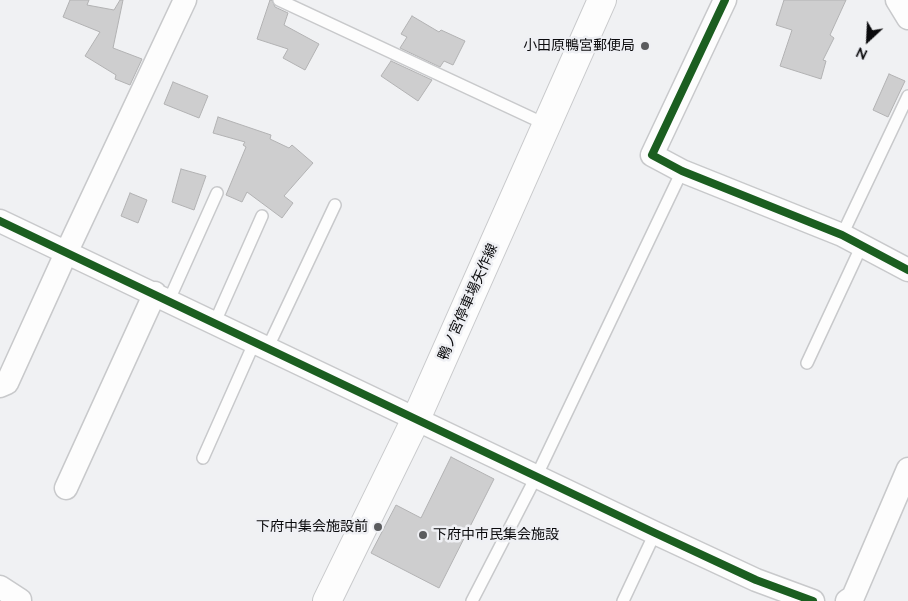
<!DOCTYPE html>
<meta charset="utf-8">
<style>
body{margin:0}
#map{position:relative;width:908px;height:601px;overflow:hidden;background:#f0f1f3;font-family:Mulish,sans-serif}
canvas{display:block}
.north{position:absolute;left:843px;top:15px;width:50px;height:50px;-webkit-text-stroke:4px #eff0f4;paint-order:stroke;rotate:205deg;font-size:14px;font-weight:700;line-height:20px;text-align:center;color:#0b0b0d}
.north::after{content:'';display:block;margin:auto;width:18px;height:22px;background:#0b0b0d;clip-path:polygon(50% 0,100% 100%,50% 72%,0 100%)}
</style>
<div id="map">
<canvas width="908" height="601"></canvas>
<div class="north">N</div>
</div>
<script>
const ctx = document.querySelector('canvas').getContext('2d');
ctx.lineJoin = 'round';
function fillPath(path, color) {
  ctx.fillStyle = color;
  ctx.fill(path, 'evenodd');
}
function poly(rows) {
  const path = new Path2D();
  for (const r of rows) {
    path.moveTo(r[0], r[1]);
    for (let i = 2; i < r.length; i += 2) path.lineTo(r[i], r[i + 1]);
  }
  return path;
}
function strokePath(path, color, width, dash) {
  ctx.strokeStyle = color;
  ctx.lineWidth = width;
  ctx.lineCap = dash ? 'butt' : 'round';
  ctx.setLineDash(dash || []);
  ctx.stroke(path);
}
function drawText(font, color, halo, rows, align = 'center') {
  ctx.font = font + ' Mulish,"Noto Sans JP",sans-serif';
  ctx.lineWidth = 5;
  ctx.setLineDash([]);
  ctx.textBaseline = 'middle';
  ctx.strokeStyle = halo;
  ctx.fillStyle = color;
  for (const [text, x, y, turn = 0] of rows) {
    ctx.save();
    ctx.translate(x, y);
    ctx.rotate((+turn || 0) * Math.PI / 180);
    ctx.textAlign = isNaN(turn) ? turn : align;
    if (halo) ctx.strokeText(text, 0, 0);
    ctx.fillText(text, 0, 0);
    ctx.restore();
  }
}
const building = poly([
 [70,0,89,0,87,5,114,10,120,0,123,0,113,48,142,59,130,85,115,79,116,75,85,56,100,32,63,17,70,0],
 [270,0,272,0,275,7,288,13,284,25,319,44,305,70,283,58,288,49,257,39,270,0],
 [784,0,846,0,830,35,834,38,823,60,826,61,821,79,780,66,792,30,776,25,784,0],
 [412,16,439,32,441,30,465,41,453,65,444,61,440,67,400,48,407,37,401,34,412,16],
 [391,61,432,80,418,101,381,76,391,61],
 [889,74,905,81,888,117,873,110,889,74],
 [173,82,208,96,199,118,164,104,173,82],
 [218,117,271,135,270,139,289,148,292,145,313,163,284,196,293,203,282,218,247,192,242,202,226,195,246,147,243,145,245,142,213,133,218,117],
 [181,169,206,176,194,210,172,202,181,169],
 [130,193,147,200,138,223,121,216,130,193],
 [451,457,494,479,439,588,371,553,396,505,421,518,451,457]
]);
fillPath(building, '#cececf');
strokePath(building, '#b2b2b3', 1);
const lane = poly([
 [279,0,547,125],
 [842,235,908,96],
 [169,300,217,193],
 [215,322,262,216],
 [268,347,335,205],
 [807,363,862,245],
 [203,458,255,341],
 [472,601,536,477,682,171],
 [623,601,655,533]
]);
const street = poly([
 [725,0,652,155,682,171,842,235,908,270],
 [897,0,908,18],
 [0,221,655,533,756,580,813,601],
 [0,386,7,383,67,251,185,0],
 [66,488,155,293],
 [0,587,20,600,20,601],
 [847,601,853,597,908,469]
]);
const secondary = poly([
 [327,601,416,419,602,0]
]);
strokePath(lane, '#c8c9cb', 14);
strokePath(street, '#c8c9cb', 25);
strokePath(secondary, '#c8c9cb', 30);
strokePath(lane, '#fdfdfd', 11);
strokePath(street, '#fdfdfd', 22);
strokePath(secondary, '#fdfdfd', 28);
strokePath(poly([
 [725,0,652,155,682,171,842,235,908,270],
 [0,221,655,533,756,580,813,601]
]), '#1b5e20', 8);
for (const [x, y, r, color] of [
 [645,46,5,"#5b5c5e"],
 [378,527,5,"#5b5c5e"],
 [423,535,5,"#5b5c5e"]
]) {
  const dot = new Path2D();
  dot.arc(x, y, r, 0, 2 * Math.PI);
  ctx.fillStyle = color;
  ctx.fill(dot);
  strokePath(dot, '#eff0f4', 2);
}
drawText('14px', '#0b0b0d', '#eff0f4', [
 ["小田原鴨宮郵便局",635,46],
 ["下府中集会施設前",368,527],
 ["下府中市民集会施設",433,535,"left"]
], 'right');
drawText('14px', '#0b0b0d', '#eff0f4', [
 ["鴨ノ宮停車場矢作線",468,302,-66]
]);
</script>
